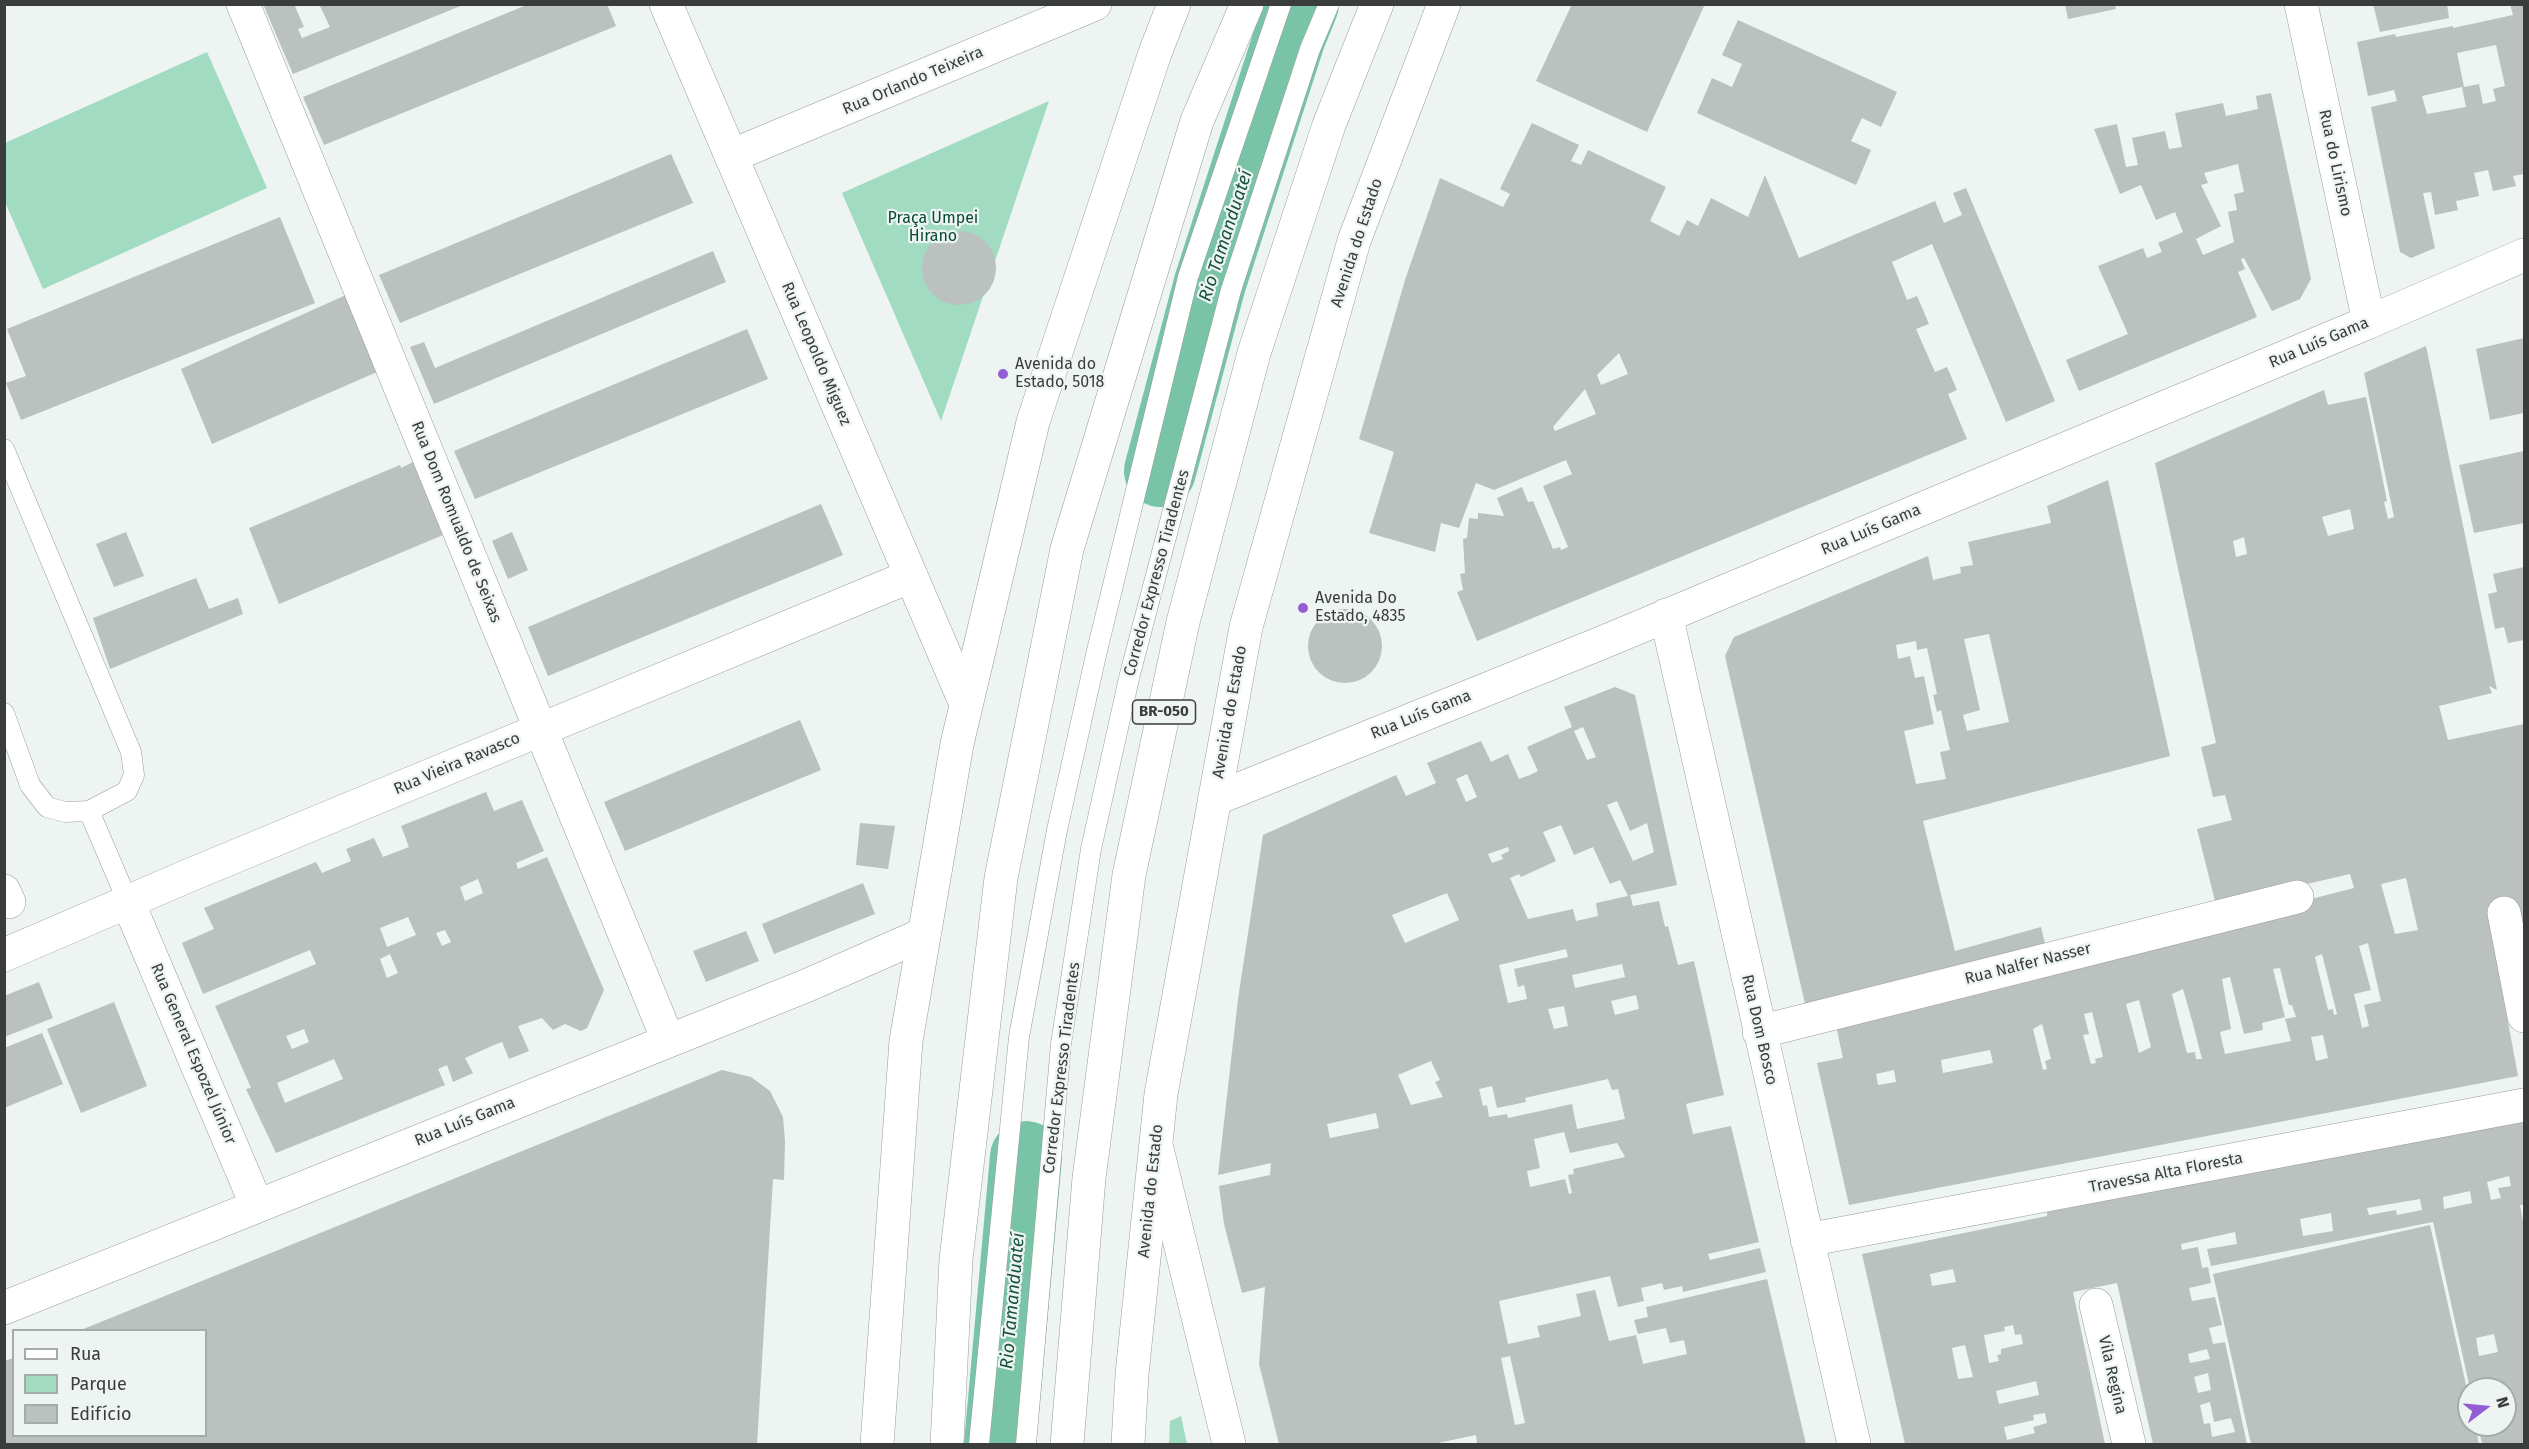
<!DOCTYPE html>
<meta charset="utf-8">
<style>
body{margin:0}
#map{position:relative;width:2529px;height:1449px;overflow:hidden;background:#edf4f1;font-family:"Fira Sans",sans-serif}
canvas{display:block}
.frame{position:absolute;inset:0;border:6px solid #3a3d3c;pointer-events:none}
.legend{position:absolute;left:12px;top:1329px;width:195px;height:108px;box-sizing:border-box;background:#edf4f1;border:2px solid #a5aba9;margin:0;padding:8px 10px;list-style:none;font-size:18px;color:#3a3d3c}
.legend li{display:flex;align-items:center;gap:12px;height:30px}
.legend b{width:30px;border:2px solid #a5aba9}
.north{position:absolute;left:2457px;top:1377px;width:60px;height:60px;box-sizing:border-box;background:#edf4f1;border:2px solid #a5aba9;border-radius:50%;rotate:74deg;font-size:16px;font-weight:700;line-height:24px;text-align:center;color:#3a3d3c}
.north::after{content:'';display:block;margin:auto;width:21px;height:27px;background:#935dd6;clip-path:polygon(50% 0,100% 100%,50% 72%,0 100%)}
</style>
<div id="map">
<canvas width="2529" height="1449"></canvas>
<div class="frame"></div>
<ul class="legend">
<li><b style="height:8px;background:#fff"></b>Rua</li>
<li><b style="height:16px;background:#a0dbc2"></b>Parque</li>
<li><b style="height:16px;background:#bac1be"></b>Edifício</li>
</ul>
<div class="north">N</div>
</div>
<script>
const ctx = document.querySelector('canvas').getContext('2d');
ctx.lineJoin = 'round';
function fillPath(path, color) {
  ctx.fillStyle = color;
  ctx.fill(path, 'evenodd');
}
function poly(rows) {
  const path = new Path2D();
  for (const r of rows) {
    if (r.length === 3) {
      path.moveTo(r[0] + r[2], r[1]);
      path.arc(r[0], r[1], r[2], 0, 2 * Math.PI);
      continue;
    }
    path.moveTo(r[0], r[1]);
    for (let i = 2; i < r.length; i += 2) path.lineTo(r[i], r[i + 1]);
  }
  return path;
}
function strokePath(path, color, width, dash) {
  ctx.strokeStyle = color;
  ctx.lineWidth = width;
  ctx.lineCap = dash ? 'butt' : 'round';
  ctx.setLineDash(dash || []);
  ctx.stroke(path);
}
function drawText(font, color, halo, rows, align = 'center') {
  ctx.font = font + ' "Fira Sans",sans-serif';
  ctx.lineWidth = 4.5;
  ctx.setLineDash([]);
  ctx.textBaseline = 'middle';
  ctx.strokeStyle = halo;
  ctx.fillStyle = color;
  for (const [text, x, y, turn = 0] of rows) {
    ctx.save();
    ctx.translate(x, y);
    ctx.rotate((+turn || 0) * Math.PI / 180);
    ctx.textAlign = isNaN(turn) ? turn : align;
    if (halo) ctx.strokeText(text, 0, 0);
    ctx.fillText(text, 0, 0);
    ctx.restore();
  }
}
fillPath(poly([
 [207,52,267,188,43,289,5,202,5,143],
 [1049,101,941,421,842,193],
 [1181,1416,1187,1444,1169,1444,1170,1421]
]), '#a0dbc2');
strokePath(poly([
 [1160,471,1210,283,1290,36,1303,4],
 [1000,1444,1026,1157]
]), '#79c4a6', 72);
fillPath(poly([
 [263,4,294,4,304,27,298,29,302,38,330,27,319,4,463,5,293,74],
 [529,4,607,4,616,26,324,145,303,97],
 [1572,4,1705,4,1647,132,1536,81],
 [2065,4,2115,4,2116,9,2068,19],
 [2373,4,2447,4,2449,18,2380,32],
 [2510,4,2524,4,2524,174,2513,176,2516,186,2493,191,2488,170,2474,173,2479,196,2456,201,2458,210,2435,215,2431,192,2423,193,2435,248,2411,258,2400,252,2371,107,2397,101,2394,90,2368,96,2357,42,2395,34,2396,37,2453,26,2453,28,2513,15],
 [2496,45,2505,86,2493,89,2496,101,2483,104,2479,84,2464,87,2457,53],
 [2462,87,2466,107,2427,114,2422,96],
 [1738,20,1897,92,1881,127,1862,118,1851,141,1871,150,1856,185,1697,113,1712,78,1732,87,1742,64,1722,55],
 [2271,93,2311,279,2300,299,2272,311,2244,258,2241,259,2245,269,2238,272,2257,317,2079,391,2066,360,2128,334,2098,266,2143,248,2147,258,2162,252,2158,243,2183,232,2175,212,2156,220,2141,185,2120,194,2094,129,2117,124,2126,167,2138,165,2132,138,2165,131,2169,149,2182,147,2175,113,2223,103,2226,116,2258,109,2256,96],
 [2238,164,2244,192,2234,194,2237,210,2228,212,2234,242,2203,255,2196,239,2221,226,2201,185,2208,183,2204,173],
 [1532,123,1579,145,1571,161,1581,165,1588,150,1666,187,1650,221,1679,236,1687,220,1698,226,1711,198,1748,217,1765,175,1799,258,1935,201,1944,223,1962,215,1953,193,1966,188,2055,401,2006,422,1932,244,1892,262,1907,300,1917,296,1929,324,1916,329,1935,372,1947,367,1957,390,1948,394,1967,439,1477,641,1457,592,1463,590,1460,574,1465,573,1463,539,1467,538,1469,518,1478,519,1478,513,1504,516,1497,498,1522,487,1528,502,1533,501,1553,549,1560,547,1561,550,1568,547,1543,486,1572,474,1566,460,1494,490,1476,483,1459,528,1441,523,1435,552,1369,533,1394,452,1359,439,1405,280,1440,178,1503,207,1510,194,1500,189],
 [1619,353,1628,374,1601,385,1597,375],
 [1585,389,1596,414,1555,431,1553,427],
 [671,154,693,203,400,323,379,275],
 [280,217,315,303,21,420,6,383,26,376,7,329],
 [959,268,37],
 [713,251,726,282,434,404,410,347,424,342,435,368],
 [346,295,377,372,212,444,181,369],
 [747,329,768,379,475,499,454,451],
 [2524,338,2524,413,2490,420,2476,349],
 [2426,346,2497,690,2489,686,2492,693,2439,706,2448,740,2524,724,2524,952,2518,907,2488,914,2518,1076,1849,1205,1817,1063,1843,1058,1835,1021,2354,888,2350,874,2216,905,2197,829,2232,820,2225,795,2213,797,2201,747,2216,743,2155,463,2324,390,2328,405,2366,397,2387,501,2384,502,2388,519,2394,517,2364,373],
 [2350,509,2354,529,2328,536,2322,517],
 [2244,537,2247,554,2236,557,2233,541],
 [2406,878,2418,930,2395,934,2381,884],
 [2368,943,2381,1001,2364,1005,2369,1026,2362,1028,2354,994,2371,990,2359,946],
 [2322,954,2337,1014,2334,1015,2333,1009,2328,1010,2315,957],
 [2280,968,2289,1005,2292,1005,2296,1017,2285,1019,2291,1041,2225,1054,2220,1032,2231,1029,2222,979,2230,977,2244,1034,2263,1030,2262,1023,2285,1017,2273,969],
 [2183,989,2193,1024,2202,1059,2196,1059,2195,1052,2187,1053,2172,994],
 [2139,1000,2151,1047,2139,1053,2126,1004],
 [2092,1012,2103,1057,2095,1059,2096,1063,2091,1064,2083,1035,2089,1034,2084,1014],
 [2042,1024,2051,1059,2045,1061,2047,1069,2043,1070,2033,1029],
 [2323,1035,2328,1058,2316,1061,2311,1037],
 [1990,1050,1993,1063,1943,1073,1941,1060],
 [1894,1070,1896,1082,1878,1085,1876,1074],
 [2524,451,2524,523,2474,533,2459,465],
 [413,462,443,535,279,604,249,528,400,465,401,468],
 [2108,480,2170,756,1923,821,1955,951,2041,927,2046,948,1806,1008,1725,656,1734,637,1928,556,1933,580,1961,573,1960,567,1973,565,1968,542,2051,523,2047,506],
 [1989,634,2009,722,1967,731,1963,715,1980,710,1964,639],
 [1916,641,1917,650,1927,648,1937,694,1933,695,1937,712,1941,710,1950,750,1940,752,1946,779,1916,784,1904,731,1934,724,1924,676,1915,678,1910,656,1898,659,1896,645],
 [821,504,843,555,548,676,528,627],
 [126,532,144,576,114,587,96,544],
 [512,532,528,570,508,579,492,541],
 [2524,567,2524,640,2508,643,2504,627,2495,629,2488,594,2497,592,2493,574],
 [196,578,209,609,238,598,243,614,110,669,93,618],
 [1345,646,37],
 [1615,687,1635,695,1677,885,1630,895,1633,906,1659,901,1665,927,1668,926,1678,965,1694,961,1724,1095,1686,1104,1693,1134,1731,1126,1759,1242,1708,1254,1710,1260,1760,1248,1766,1272,1683,1292,1682,1286,1664,1290,1662,1283,1641,1288,1644,1301,1618,1307,1610,1276,1499,1301,1508,1344,1540,1337,1537,1326,1581,1316,1576,1294,1595,1290,1609,1341,1636,1335,1643,1364,1687,1354,1684,1340,1670,1343,1666,1328,1638,1334,1634,1320,1648,1317,1646,1307,1767,1279,1806,1444,1477,1444,1476,1435,1433,1444,1279,1444,1259,1364,1265,1287,1242,1293,1224,1224,1219,1186,1270,1175,1271,1163,1218,1175,1238,999,1263,835,1396,775,1406,796,1436,783,1427,763,1481,741,1491,762,1508,754,1519,779,1530,775,1538,771,1527,747,1572,727,1564,707],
 [1583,727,1596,757,1587,760,1574,731],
 [1467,774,1477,797,1466,802,1456,779],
 [1617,801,1630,831,1647,823,1654,852,1633,861,1607,805],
 [1561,825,1574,855,1593,847,1610,884,1620,880,1628,896,1596,903,1598,916,1576,921,1573,909,1528,919,1510,878,1519,874,1521,877,1556,861,1543,832],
 [1508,847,1509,851,1501,855,1503,859,1492,863,1488,854],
 [1447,893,1459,920,1405,943,1392,915],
 [1566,949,1568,957,1514,969,1518,987,1524,985,1527,999,1508,1003,1499,965],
 [1622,964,1625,977,1575,988,1572,975],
 [1636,995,1639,1009,1615,1015,1611,1001],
 [1564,1006,1568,1026,1554,1029,1548,1009],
 [1431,1061,1440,1080,1435,1082,1443,1097,1411,1105,1398,1075],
 [1608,1079,1612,1090,1618,1089,1625,1119,1577,1129,1572,1104,1508,1118,1507,1114,1489,1117,1487,1105,1483,1106,1479,1089,1492,1086,1497,1108,1526,1102,1525,1098],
 [1376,1113,1379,1128,1330,1138,1327,1124],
 [1564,1132,1570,1153,1617,1143,1625,1157,1573,1169,1574,1174,1568,1175,1572,1193,1569,1194,1565,1179,1530,1187,1527,1171,1540,1168,1534,1139],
 [1510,1356,1525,1423,1515,1425,1501,1358],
 [800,720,821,770,625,851,604,802],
 [486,792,494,811,522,800,544,851,516,863,518,869,547,857,604,990,587,1028,581,1031,565,1024,553,1030,542,1018,518,1026,529,1051,509,1059,502,1042,494,1045,465,1058,473,1073,453,1082,447,1065,438,1069,445,1085,276,1153,246,1089,251,1088,215,1006,316,964,310,950,203,994,182,943,214,929,204,908,316,862,322,873,351,861,346,849,374,838,383,857,409,847,401,826],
 [478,879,483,893,465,901,460,887],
 [408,917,416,935,387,947,380,928],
 [445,930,451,942,442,946,436,933],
 [390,954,398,973,387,978,380,959],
 [304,1029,309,1042,292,1049,286,1036],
 [334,1059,343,1079,285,1103,277,1083],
 [860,823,895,826,888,869,856,865],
 [863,883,875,914,774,954,762,924],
 [746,931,759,961,706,982,693,951],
 [39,982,53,1018,4,1037,4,996],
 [114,1002,147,1086,81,1113,47,1029],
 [42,1033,63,1084,4,1108,4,1048],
 [722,1070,751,1077,770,1091,783,1117,785,1141,784,1180,773,1179,757,1444,4,1444,4,1361,14,1358,14,1436,206,1436,206,1330,81,1330],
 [2524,1120,2524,1205,2520,1205,2524,1227,2524,1444,2482,1444,2478,1425,2505,1425,2505,1408,2510,1407,2505,1389,2470,1389,2433,1222,2211,1266,2207,1249,2237,1244,2235,1232,2181,1244,2182,1250,2198,1247,2202,1268,2208,1267,2211,1283,2189,1288,2192,1301,2215,1297,2222,1325,2209,1328,2213,1344,2225,1342,2247,1444,2153,1444,2117,1283,2073,1292,2105,1444,1905,1444,1862,1254,2047,1216,2047,1212],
 [2509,1176,2511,1186,2498,1188,2501,1198,2491,1200,2487,1182],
 [2470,1191,2472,1203,2444,1209,2443,1197],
 [2420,1199,2422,1210,2397,1215,2396,1210,2369,1215,2367,1208],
 [2331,1213,2333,1231,2303,1236,2300,1219],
 [1953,1269,1956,1282,1932,1286,1930,1274],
 [2013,1325,2015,1335,2021,1334,2023,1344,2001,1349,2001,1354,1997,1355,1999,1361,1989,1363,1984,1335,2005,1331,2004,1327],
 [2494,1334,2498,1352,2479,1356,2476,1338],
 [1965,1345,1973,1377,1958,1379,1952,1348],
 [2207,1349,2210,1359,2190,1363,2188,1354],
 [2208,1373,2211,1390,2198,1393,2194,1377],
 [2036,1381,2039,1395,1999,1404,1996,1391],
 [2210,1402,2214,1422,2231,1418,2235,1432,2212,1437,2210,1423,2204,1424,2200,1405],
 [2045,1413,2047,1423,2033,1427,2035,1433,2007,1440,2004,1427,2034,1420,2033,1415],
 [2430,1225,2469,1398,2469,1425,2475,1425,2479,1444,2251,1444,2213,1274]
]), '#bac1be');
const lane = poly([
 [4,449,131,752,134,775,127,791,89,811,128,902],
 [4,713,30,785,47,807,65,812,89,811],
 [979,1444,1019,1037,1057,830,1096,655,1188,277,1281,4],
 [1026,1444,1061,1044,1091,849,1130,674,1231,290,1310,49,1329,4]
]);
const street = poly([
 [243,4,668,1040],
 [731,156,1095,4],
 [1666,615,1854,1444],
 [1215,799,1606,641,2369,322],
 [4,891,9,902],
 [128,902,257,1206],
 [2504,913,2524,1016],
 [4,955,190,875,911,576],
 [1759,1032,2297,897],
 [1157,1149,1229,1444],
 [1807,1240,2524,1105],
 [2096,1305,2129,1444],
 [4,1308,808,985,924,934]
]);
const secondary = poly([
 [666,4,966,704],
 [2301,4,2369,322,2524,255]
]);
const primary = poly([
 [877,1444,906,1041,957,744,1033,422,1155,53,1174,4],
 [1128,1444,1132,1374,1161,1094,1246,627,1354,241,1444,4]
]);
const highway = poly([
 [947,1444,956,1259,1001,878,1067,549,1197,121,1247,4],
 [1067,1444,1089,1178,1129,875,1183,622,1254,353,1329,125,1377,4]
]);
strokePath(lane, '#969d9a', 21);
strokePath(street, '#969d9a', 34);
strokePath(secondary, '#969d9a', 34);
strokePath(primary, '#969d9a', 34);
strokePath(highway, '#969d9a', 34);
strokePath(lane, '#fff', 20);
strokePath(street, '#fff', 33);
strokePath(secondary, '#fff', 33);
strokePath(primary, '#fff', 33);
strokePath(highway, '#fff', 33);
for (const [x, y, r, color] of [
 [1003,374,6,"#935dd6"],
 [1303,608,6,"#935dd6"]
]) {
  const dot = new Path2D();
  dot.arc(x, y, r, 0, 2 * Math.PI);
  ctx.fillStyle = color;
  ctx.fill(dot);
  strokePath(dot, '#edf4f1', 2);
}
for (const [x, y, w] of [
 [1164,712,63]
]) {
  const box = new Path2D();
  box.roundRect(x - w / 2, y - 12, w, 24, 4.5);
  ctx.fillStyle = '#edf4f1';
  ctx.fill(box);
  strokePath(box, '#3a3d3c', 1.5);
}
drawText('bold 15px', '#3a3d3c', null, [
 ["BR-050",1164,712]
]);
drawText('16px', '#3a3d3c', '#edf4f1', [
 ["Rua Orlando Teixeira",913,81,-23],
 ["Rua do Lirismo",2335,163,78],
 ["Avenida do Estado",1357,243,-72],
 ["Rua Luís Gama",2319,343,-23],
 ["Rua Leopoldo Miguez",816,354,67],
 ["Rua Dom Romualdo de Seixas",456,522,68],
 ["Rua Luís Gama",1871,530,-23],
 ["Corredor Expresso Tiradentes",1157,573,-75],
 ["Avenida do Estado",1230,712,-80],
 ["Rua Luís Gama",1421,715,-22],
 ["Rua Vieira Ravasco",457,764,-23],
 ["Rua Nalfer Nasser",2028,964,-14],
 ["Rua Dom Bosco",1759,1030,77],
 ["Rua General Espozel Júnior",193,1054,67],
 ["Corredor Expresso Tiradentes",1062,1068,-83],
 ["Rua Luís Gama",465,1122,-22],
 ["Travessa Alta Floresta",2166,1173,-11],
 ["Avenida do Estado",1151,1191,-84],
 ["Vila Regina",2112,1375,77]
]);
drawText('16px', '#084935', '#edf4f1', [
 ["Praça Umpei",933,219],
 ["Hirano",933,237]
]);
drawText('16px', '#3a3d3c', '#edf4f1', [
 ["Avenida do",1015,365],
 ["Estado, 5018",1015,383],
 ["Avenida Do",1315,599],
 ["Estado, 4835",1315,617]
], 'left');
drawText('italic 18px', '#16523e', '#edf4f1', [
 ["Rio Tamanduateí",1226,236,-72],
 ["Rio Tamanduateí",1013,1301,-85]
]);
</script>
